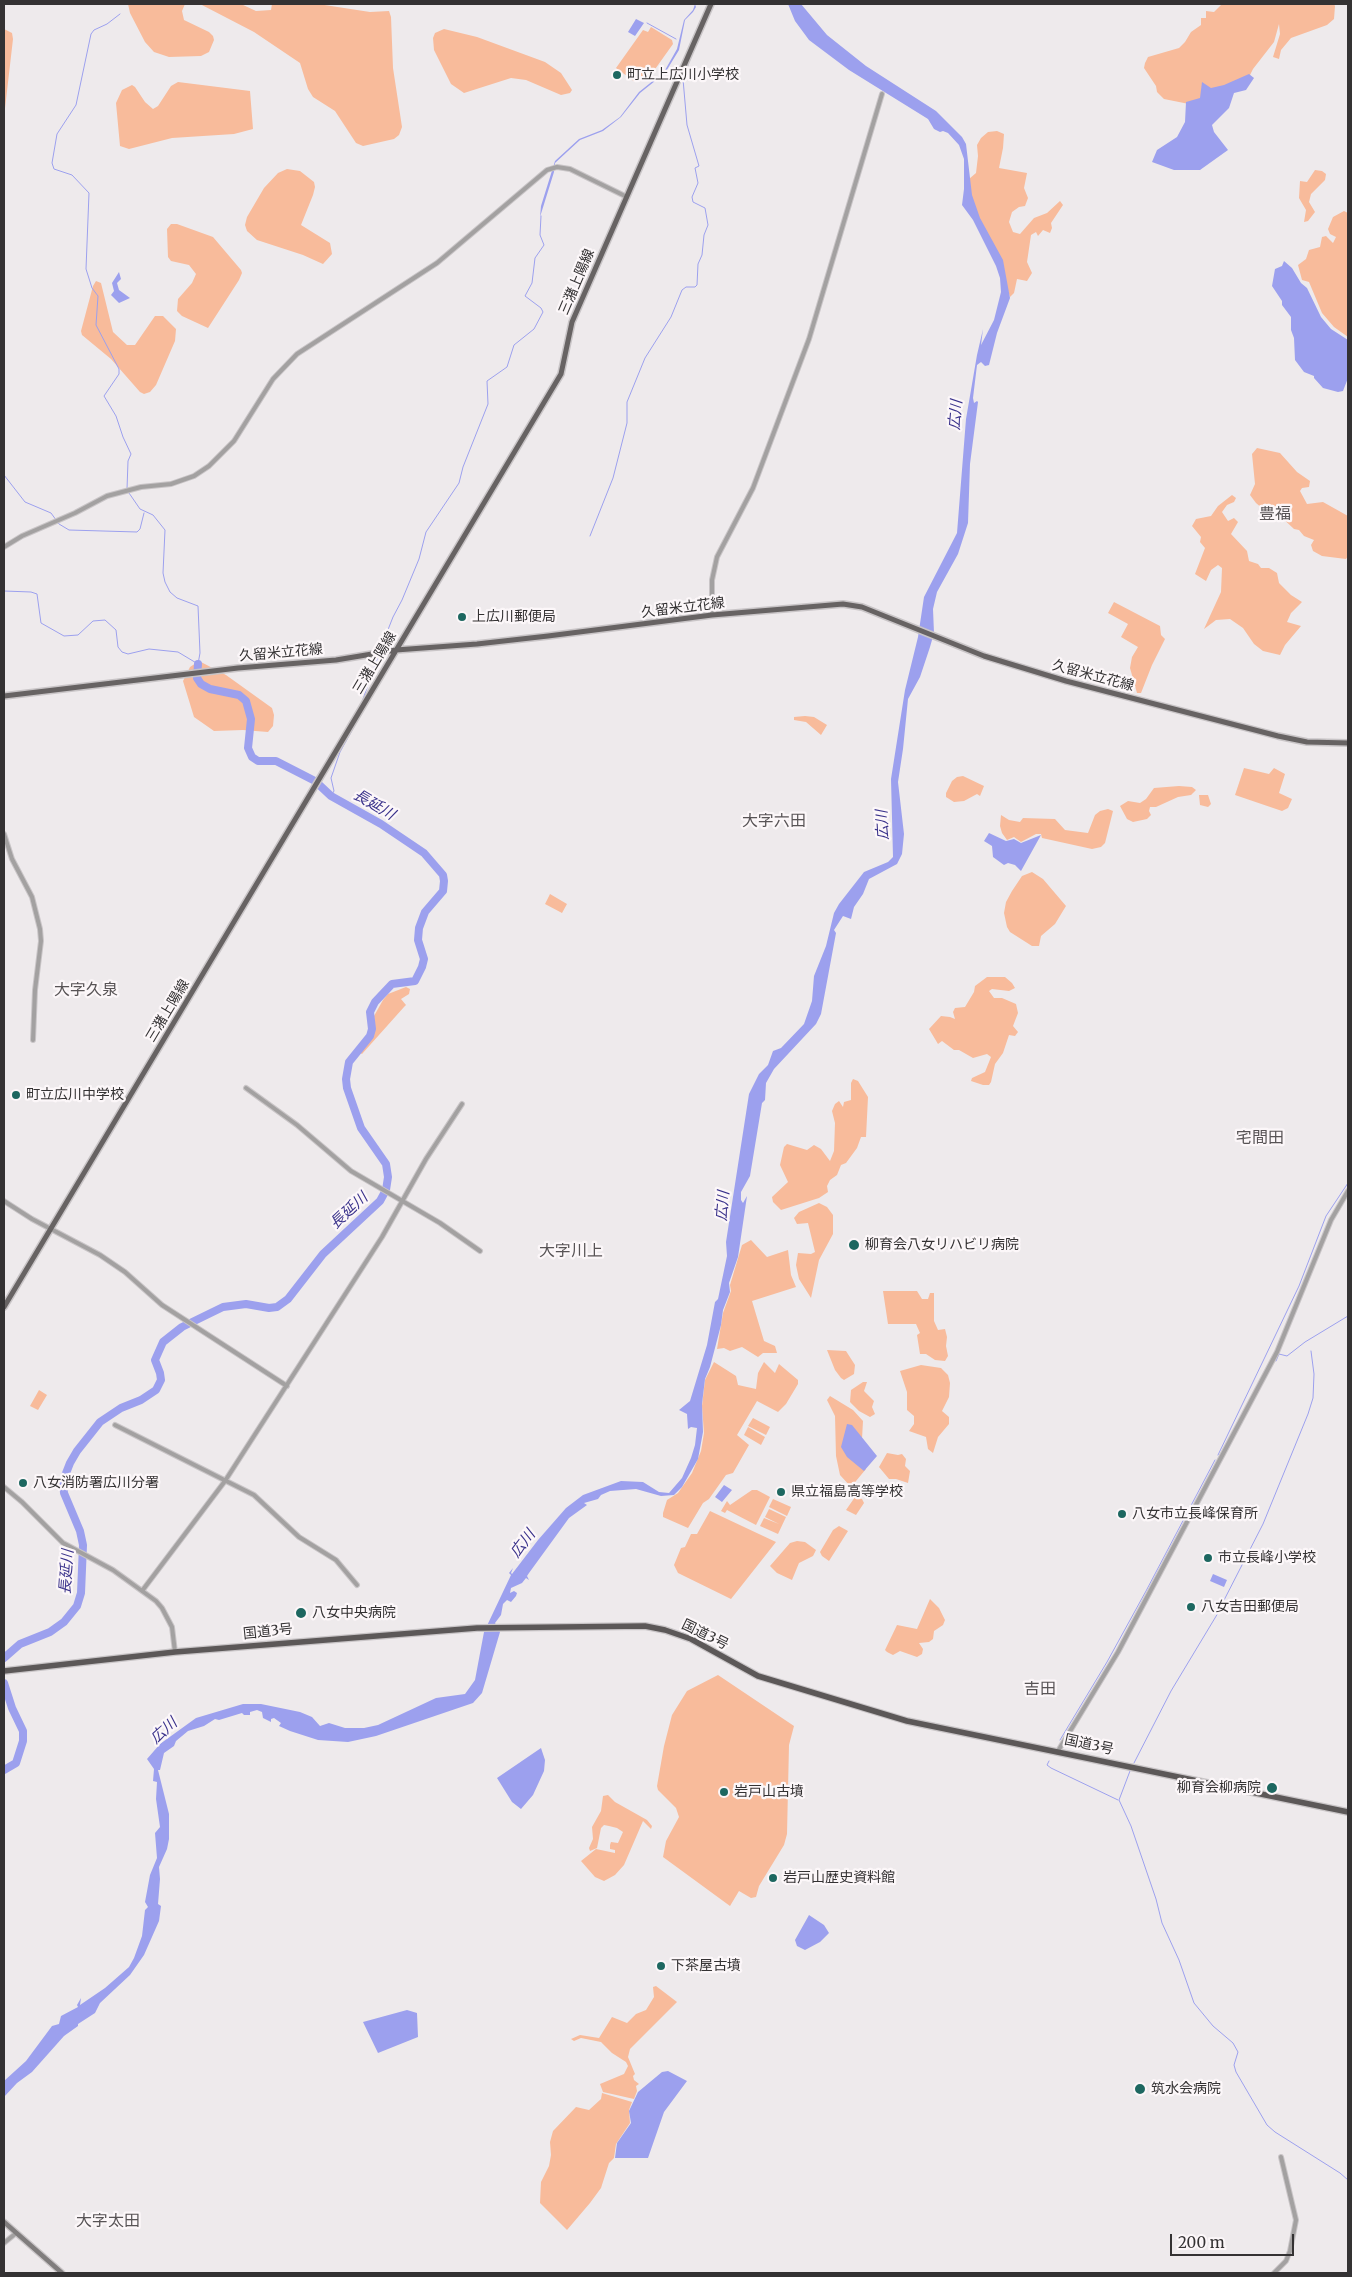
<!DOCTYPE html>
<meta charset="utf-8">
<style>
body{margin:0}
#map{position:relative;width:1352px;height:2277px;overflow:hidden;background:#eeeaec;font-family:Merriweather,serif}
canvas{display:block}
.frame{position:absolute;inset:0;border:5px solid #343233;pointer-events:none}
.scale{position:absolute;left:1170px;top:2234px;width:124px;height:22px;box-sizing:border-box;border:2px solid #343233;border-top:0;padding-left:6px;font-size:15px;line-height:18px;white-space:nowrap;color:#343233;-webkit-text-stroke:4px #fcf7f9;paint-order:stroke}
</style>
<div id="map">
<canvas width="1352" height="2277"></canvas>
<div class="frame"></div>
<div class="scale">200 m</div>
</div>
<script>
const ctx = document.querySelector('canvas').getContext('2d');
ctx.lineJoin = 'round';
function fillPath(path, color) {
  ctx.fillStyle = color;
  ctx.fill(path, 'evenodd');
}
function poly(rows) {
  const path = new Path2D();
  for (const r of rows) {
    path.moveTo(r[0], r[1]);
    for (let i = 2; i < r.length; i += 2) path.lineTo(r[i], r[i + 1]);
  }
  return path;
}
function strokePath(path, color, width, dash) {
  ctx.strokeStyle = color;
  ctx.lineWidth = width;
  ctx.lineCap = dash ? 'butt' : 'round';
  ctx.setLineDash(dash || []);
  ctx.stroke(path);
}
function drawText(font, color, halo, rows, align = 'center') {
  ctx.font = font + ' Merriweather,"Noto Sans JP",serif';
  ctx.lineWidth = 4.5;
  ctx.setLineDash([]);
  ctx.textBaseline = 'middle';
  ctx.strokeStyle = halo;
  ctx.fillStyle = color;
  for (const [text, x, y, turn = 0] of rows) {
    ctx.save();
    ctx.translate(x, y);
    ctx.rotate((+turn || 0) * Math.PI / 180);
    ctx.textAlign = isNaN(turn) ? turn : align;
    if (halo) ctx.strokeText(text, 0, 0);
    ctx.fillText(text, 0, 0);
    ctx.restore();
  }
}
fillPath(poly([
 [128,4,185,4,182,11,184,20,209,32,213,36,214,40,209,52,201,56,169,57,154,52,145,42,130,13],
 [200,4,241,4,256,11,271,10,272,4,318,4,370,12,389,11,391,17,393,68,402,127,399,135,394,139,363,146,356,143,335,111,313,97,308,89,300,63,254,32],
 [1222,4,1334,4,1335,6,1334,19,1327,25,1291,38,1281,50,1279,59,1273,57,1280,34,1279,24,1274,42,1253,69,1248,79,1189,104,1164,99,1157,92,1156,86,1144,68,1145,63,1148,57,1179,48,1185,42,1191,32,1201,25,1201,18,1206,18,1206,11,1214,12],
 [651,27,672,40,673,44,648,79,635,82,616,68,643,30,648,32],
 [4,29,12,33,13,39,4,117],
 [444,29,477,37,545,62,561,73,572,90,570,93,561,95,526,80,511,78,464,93,451,84,434,50,433,38,435,33],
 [178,82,250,91,253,129,234,134,172,138,129,149,120,146,116,103,122,90,132,85,135,87,145,102,153,109,158,106,171,86],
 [997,131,1004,134,1003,148,999,168,1027,173,1024,188,1028,198,1025,206,1019,207,1012,212,1009,222,1013,232,1020,234,1034,218,1047,213,1060,201,1063,205,1051,223,1052,228,1050,233,1043,230,1038,236,1036,232,1031,235,1027,262,1032,273,1027,281,1017,279,1014,293,1010,297,1004,277,973,213,969,179,976,173,978,156,977,145,981,138,988,132],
 [287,169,300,171,314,182,315,187,313,195,301,225,330,243,332,254,323,264,303,255,257,240,247,231,245,225,247,217,264,188,278,173],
 [1315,170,1322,171,1326,174,1325,180,1311,194,1309,202,1315,212,1308,221,1304,222,1306,210,1299,198,1300,181,1307,182],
 [1344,211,1348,213,1348,337,1334,327,1322,313,1309,282,1302,280,1298,265,1306,259,1309,250,1320,247,1322,237,1326,236,1333,243,1336,237,1330,234,1328,229,1333,217],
 [171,224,177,224,213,237,241,270,242,273,239,280,208,328,182,316,177,311,178,299,192,283,196,274,189,265,171,261,168,257,167,229],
 [96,281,101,283,113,332,127,345,135,345,155,316,163,316,176,329,175,341,156,385,150,392,144,394,140,392,111,359,82,335,81,331,93,286],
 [1257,448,1280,453,1297,472,1310,481,1309,487,1302,488,1300,491,1307,504,1323,502,1348,516,1348,556,1346,559,1322,556,1313,551,1311,545,1314,540,1304,536,1299,530,1294,529,1278,514,1269,514,1256,503,1250,495,1255,484,1252,454],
 [1232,495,1236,498,1234,502,1227,505,1222,512,1228,521,1234,518,1238,522,1231,534,1247,551,1249,561,1258,564,1261,568,1269,568,1277,573,1279,583,1291,595,1302,602,1291,613,1287,622,1301,626,1285,645,1280,655,1263,651,1254,644,1243,628,1230,619,1216,620,1204,629,1221,592,1222,568,1218,565,1211,570,1206,581,1195,574,1205,548,1200,542,1201,537,1192,526,1196,519,1211,516,1218,506],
 [1114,602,1160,626,1161,635,1165,639,1152,665,1141,693,1137,693,1130,668,1132,657,1138,647,1121,637,1128,624,1108,613],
 [199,661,226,675,272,708,274,715,273,726,268,732,243,730,214,731,194,717,183,681,190,667],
 [805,716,814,717,827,725,821,735,806,722,794,720,794,717],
 [1244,768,1269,774,1274,768,1285,774,1279,793,1292,799,1288,808,1282,811,1235,795],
 [963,776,984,786,980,796,977,794,964,801,954,802,946,797,946,793,952,781,957,777],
 [1179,786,1192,787,1196,790,1191,795,1178,797,1156,807,1150,807,1149,811,1151,815,1147,819,1133,822,1127,819,1120,806,1128,801,1140,803,1146,799,1154,788],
 [1199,795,1208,795,1211,804,1208,807,1200,805],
 [1108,809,1113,811,1105,843,1101,847,1092,849,1042,838,1041,834,1036,834,1021,842,1014,837,1007,840,1002,833,1000,826,1001,815,1009,820,1020,822,1023,818,1055,819,1065,830,1088,833,1095,815,1100,811],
 [1032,872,1043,879,1066,906,1055,924,1041,936,1039,946,1032,946,1010,932,1007,927,1004,913,1006,902,1012,891,1022,876],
 [550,894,567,904,562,913,545,904],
 [987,977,1005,977,1012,983,1015,988,1009,991,992,989,989,991,994,998,1002,998,1016,1004,1018,1013,1013,1026,1018,1032,1015,1036,1009,1035,1003,1053,995,1064,991,1082,989,1085,983,1085,971,1081,972,1078,985,1072,991,1057,987,1054,973,1058,959,1050,954,1050,942,1041,938,1044,929,1029,941,1016,950,1017,955,1019,953,1012,955,1008,965,1007,974,992,975,986],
 [406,987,410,989,409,994,401,999,406,1005,404,1007,362,1054,358,1052,372,1034,375,1027,374,1016,383,1000,388,994],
 [853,1079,858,1081,868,1097,866,1137,861,1137,857,1148,846,1163,841,1165,837,1175,830,1180,827,1186,828,1192,819,1198,781,1210,773,1202,772,1197,788,1182,780,1165,784,1147,787,1144,807,1150,814,1145,821,1149,830,1161,834,1151,835,1123,832,1111,835,1104,839,1101,843,1107,844,1102,851,1100,851,1083],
 [819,1203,827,1207,833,1215,833,1234,819,1260,811,1298,799,1279,796,1265,798,1253,811,1254,815,1252,808,1223,797,1224,794,1218,799,1212],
 [751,1240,767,1257,788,1250,791,1275,796,1287,752,1301,764,1341,775,1346,777,1353,763,1353,758,1357,742,1347,730,1351,724,1348,717,1349,723,1313,731,1291,730,1285,742,1245],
 [883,1291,917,1291,922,1299,928,1299,930,1293,934,1293,934,1321,938,1330,945,1329,947,1337,946,1346,948,1356,945,1361,935,1360,926,1354,920,1354,917,1335,920,1333,916,1324,888,1324],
 [827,1350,846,1351,855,1365,854,1374,844,1380,841,1378,835,1370],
 [714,1362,736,1376,738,1385,756,1389,758,1373,764,1362,775,1373,779,1364,798,1380,798,1384,786,1404,778,1412,757,1401,737,1435,749,1445,733,1473,726,1475,709,1499,703,1503,688,1528,663,1517,663,1513,667,1500,678,1493,692,1473,701,1451,704,1433,702,1406,705,1380],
 [921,1365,941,1368,948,1375,950,1383,949,1397,942,1411,949,1417,949,1424,938,1437,933,1453,928,1449,926,1437,909,1431,914,1424,914,1416,907,1410,907,1392,900,1371],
 [863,1382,867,1382,864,1391,874,1401,872,1407,875,1414,870,1417,859,1411,850,1402,851,1390],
 [39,1390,47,1395,38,1410,30,1406],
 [830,1396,853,1410,863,1421,862,1439,866,1469,851,1487,840,1475,836,1456,835,1416,827,1400],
 [753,1418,770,1427,766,1435,748,1426],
 [748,1427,765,1437,761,1445,744,1435],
 [887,1453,898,1455,902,1454,906,1459,905,1466,910,1471,908,1483,896,1479,889,1479,879,1467],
 [752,1490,757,1490,770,1497,756,1525,727,1510,725,1513,721,1511,727,1501,730,1505],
 [855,1497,862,1499,864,1503,856,1515,846,1510],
 [773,1499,791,1507,787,1516,769,1507],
 [769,1509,786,1517,778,1534,760,1526,764,1518,779,1524,765,1517],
 [710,1511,776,1542,731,1599,678,1573,674,1565,681,1548,685,1547,691,1534,697,1534],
 [839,1526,848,1531,829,1561,822,1556,820,1552,833,1530],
 [797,1541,805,1542,816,1550,813,1556,799,1563,792,1580,777,1573,770,1566,790,1543],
 [930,1599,939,1608,945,1620,943,1625,934,1631,933,1639,929,1642,919,1643,923,1649,922,1654,917,1657,900,1651,893,1655,887,1652,885,1650,897,1625,917,1629],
 [718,1675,794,1726,789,1745,787,1834,784,1845,759,1886,756,1897,751,1898,739,1891,730,1906,663,1857,666,1841,679,1817,676,1808,658,1790,657,1786,664,1746,672,1715,687,1691],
 [608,1795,615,1802,647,1820,652,1826,651,1829,643,1821,624,1865,615,1875,604,1881,595,1877,581,1861,596,1849,615,1853,615,1850,610,1849,610,1845,611,1842,618,1843,623,1832,617,1828,609,1826,604,1825,601,1828,597,1848,590,1851,589,1848,593,1839,592,1827,601,1811,603,1796],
 [656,1986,677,2002,630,2049,628,2057,635,2074,633,2076,634,2080,639,2084,636,2086,637,2091,634,2099,603,2092,600,2084,624,2074,628,2066,626,2062,612,2053,601,2042,581,2038,574,2041,571,2039,580,2035,599,2038,612,2017,627,2023,636,2014,646,2010,654,1997,653,1987],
 [602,2093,632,2102,629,2110,630,2123,616,2144,614,2158,609,2163,601,2188,590,2203,567,2230,540,2203,541,2182,549,2166,551,2155,550,2142,553,2131,576,2107,589,2110,601,2099]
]), '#f8bb9b');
fillPath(poly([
 [695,4,696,7,693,12,685,20,679,50,665,73,640,93,621,117,603,131,580,140,555,163,554,172,540,217,541,206,555,161,579,139,602,130,620,117,639,92,664,72,677,49,684,20,693,10],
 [788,4,801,4,827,35,866,66,936,111,962,137,966,144,972,195,980,218,1003,260,1010,298,997,333,989,365,985,366,981,362,977,365,973,398,974,403,977,401,978,402,970,464,968,523,958,554,937,592,933,609,934,633,930,647,920,677,908,699,903,749,898,782,904,834,902,854,897,864,869,879,863,894,854,907,851,919,843,916,834,930,836,933,821,1014,816,1024,774,1069,766,1083,765,1100,762,1103,750,1176,741,1192,741,1200,743,1203,747,1196,738,1257,729,1283,730,1292,723,1310,721,1325,710,1367,705,1379,702,1404,703,1432,698,1459,682,1487,674,1495,661,1496,636,1489,610,1491,601,1495,598,1499,584,1503,587,1505,569,1518,529,1573,527,1576,529,1580,526,1578,522,1583,511,1588,510,1593,514,1591,517,1593,516,1596,511,1602,507,1600,503,1604,501,1615,495,1623,500,1632,482,1693,473,1703,376,1736,348,1742,318,1740,290,1731,279,1726,281,1723,274,1718,271,1719,271,1722,263,1718,262,1712,257,1710,250,1712,250,1715,244,1715,242,1713,219,1720,215,1719,204,1726,188,1731,176,1741,174,1746,164,1753,160,1770,158,1770,169,1814,169,1839,167,1849,159,1867,160,1879,158,1904,161,1906,159,1921,144,1955,130,1975,100,2003,95,2013,78,2024,78,2026,64,2036,32,2072,17,2083,4,2097,4,2081,26,2061,52,2026,59,2024,61,2016,78,2007,77,2005,81,1998,80,2005,105,1988,129,1967,134,1958,142,1936,145,1910,148,1907,145,1902,150,1875,157,1858,155,1833,160,1827,156,1799,157,1782,153,1781,154,1769,147,1759,160,1744,196,1718,243,1704,261,1704,300,1712,312,1717,320,1726,329,1723,345,1728,364,1728,378,1725,436,1698,465,1694,475,1680,484,1632,511,1575,509,1573,513,1568,511,1573,512,1574,538,1540,566,1508,583,1495,621,1481,643,1482,659,1492,669,1493,682,1478,691,1458,695,1445,697,1428,691,1427,688,1429,687,1414,679,1410,690,1401,707,1345,715,1302,718,1299,727,1256,726,1242,749,1094,759,1074,768,1065,773,1051,781,1048,804,1024,812,1001,814,976,826,946,834,913,839,904,864,872,888,862,893,857,891,779,905,690,918,637,924,597,957,533,966,419,977,355,983,329,981,345,994,320,1001,292,1000,278,996,266,973,220,962,205,964,189,964,159,959,145,948,133,943,131,940,132,934,129,928,119,849,70,809,40,795,21],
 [636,19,644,23,635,36,628,32],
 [1249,74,1254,78,1246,90,1234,93,1229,108,1212,125,1214,132,1228,150,1200,170,1174,170,1152,162,1157,150,1177,137,1185,122,1186,102,1200,98,1202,82,1211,88,1224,85],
 [1284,261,1292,268,1301,283,1307,288,1321,317,1331,329,1348,340,1348,378,1343,391,1338,392,1323,388,1314,378,1314,376,1304,372,1295,360,1294,338,1291,330,1291,317,1282,305,1282,301,1272,286,1275,269,1282,266],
 [119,272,121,279,117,283,119,290,130,298,119,303,111,295,114,291,112,283],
 [989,833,1006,841,1014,839,1021,843,1041,835,1021,871,1015,865,1008,863,1004,865,993,857,992,846,984,841],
 [847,1424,852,1425,877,1456,864,1471,847,1457,841,1447],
 [724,1485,732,1490,722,1502,715,1497],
 [1213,1574,1227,1580,1224,1587,1210,1581],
 [541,1748,545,1760,544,1771,533,1795,521,1809,512,1802,497,1778],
 [809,1915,824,1925,829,1933,820,1942,805,1950,797,1946,795,1940],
 [407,2010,417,2013,418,2037,378,2053,363,2022],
 [668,2071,687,2081,664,2112,648,2158,615,2158,617,2143,631,2123,629,2111,638,2092,662,2072]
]), '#9ca0ee');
strokePath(poly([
 [120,14,107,24,94,30,91,34,76,105,57,134,52,163,54,169,72,175,89,193,86,269,92,288,98,296,96,325,119,369,119,374,104,396,116,416,123,437,131,454,128,461,127,489],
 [647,23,676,39],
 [686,68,688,66],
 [4,475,25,502,51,513,59,524,69,530,137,532,140,529,144,513],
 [590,536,613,478,627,423,627,402,645,358,671,317,682,290,686,287,695,287,697,285,698,264,702,255,704,235,708,225,705,208,693,202,692,197,698,183,695,168,699,166,687,125,683,79],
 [4,591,31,592,37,594,41,623,64,636,78,635,93,621,105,620,116,630,118,647,122,652,128,654,149,649,178,652,198,664,200,653,198,606,177,598,170,592,165,582,163,573,165,530,153,515,140,509,129,493],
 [380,650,393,617,402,600,419,559,426,532,459,483,463,467,488,404,487,381,507,367,514,345,534,329,543,312,541,308,525,296,532,283,535,258,544,245,540,235,541,216],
 [362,702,379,654],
 [331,796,334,791,331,778,340,752,355,725],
 [1276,1361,1279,1354,1287,1356,1305,1342,1348,1316],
 [1218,1455,1299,1286,1326,1216,1348,1183],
 [1220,1608,1263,1524,1308,1414,1313,1398,1314,1374,1311,1351],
 [1060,1740,1107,1662,1146,1591,1215,1460],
 [1049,1761,1047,1765,1051,1768,1118,1800],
 [1134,1763,1171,1691,1218,1613],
 [1130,1771,1119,1800,1131,1826,1156,1899,1162,1923,1179,1960,1194,2003,1213,2026,1233,2043,1238,2052,1234,2065,1236,2072,1267,2125,1275,2132,1340,2173,1348,2180]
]), '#9ca0ee', 1);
strokePath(poly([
 [4,1658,20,1644,50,1632,64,1622,77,1606,81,1593,83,1545,80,1531,64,1493,63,1481,70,1463,77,1451,100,1422,121,1408,141,1400,156,1390,161,1380,160,1373,155,1360,163,1342,182,1327,223,1307,246,1304,269,1308,277,1307,288,1299,323,1254,380,1201,386,1190,388,1177,386,1164,361,1128,347,1088,346,1079,349,1062,370,1036,372,1029,370,1012,375,1002,392,984,415,981,422,967,424,959,418,940,419,928,425,912,443,891,444,881,443,875,424,853,381,824,331,796,315,781,276,761,258,761,252,757,248,748,251,719,246,701,239,695,210,689,201,684,197,678,198,664],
 [4,1683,12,1708,23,1731,23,1741,16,1763,4,1770]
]), '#9ca0ee', 8);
const tertiary = poly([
 [4,547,22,536,75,513,107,496,141,487,171,484,194,476,209,466,234,441,273,379,297,354,437,263,547,170,557,167,570,169,627,197],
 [712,615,712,580,717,557,753,488,809,339,882,94],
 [4,834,12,859,32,897,40,929,41,941,35,990,33,1040],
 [246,1088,297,1125,351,1171,440,1223,480,1251],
 [4,1201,32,1219,100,1255,125,1272,162,1305,287,1386],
 [115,1425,254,1495,299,1537,336,1560,357,1585],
 [4,1487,22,1502,63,1543,113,1570,156,1601,162,1608,172,1627,175,1652],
 [142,1591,225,1481,382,1237,426,1159,462,1104],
 [1058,1751,1118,1652,1277,1352,1331,1220,1348,1191],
 [4,2243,15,2234],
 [1274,2273,1286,2261,1290,2251,1296,2220,1281,2157]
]);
const secondary = poly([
 [4,2222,62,2273]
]);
const primary = poly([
 [4,696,238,668,336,660,396,650,477,644,548,636,712,615,843,604,862,607,984,656,1066,681,1278,736,1307,742,1348,743],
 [4,1307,561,374,572,322,711,4]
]);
const trunk = poly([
 [4,1671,175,1652,477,1628,645,1626,665,1630,691,1639,758,1676,907,1721,1348,1812]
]);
strokePath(tertiary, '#c9c5c7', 6);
strokePath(secondary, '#c9c5c7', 7);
strokePath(primary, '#c9c5c7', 8);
strokePath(trunk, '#c9c5c7', 8);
strokePath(tertiary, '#a3a1a1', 4);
strokePath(secondary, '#807d7d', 4.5);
strokePath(primary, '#676363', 5);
strokePath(trunk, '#5c5858', 5.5);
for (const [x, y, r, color] of [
 [617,75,5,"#1d6760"],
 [462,617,5,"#1d6760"],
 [16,1095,5,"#1d6760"],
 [854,1245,6,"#1d6760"],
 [23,1483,5,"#1d6760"],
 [781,1492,5,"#1d6760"],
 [1122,1514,5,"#1d6760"],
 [1208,1558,5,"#1d6760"],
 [1191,1607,5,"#1d6760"],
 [301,1613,6,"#1d6760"],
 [1272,1788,6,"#1d6760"],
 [724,1792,5,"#1d6760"],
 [773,1878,5,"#1d6760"],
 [661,1966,5,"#1d6760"],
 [1140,2089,6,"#1d6760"]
]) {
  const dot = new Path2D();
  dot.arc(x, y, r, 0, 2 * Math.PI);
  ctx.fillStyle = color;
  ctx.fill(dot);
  strokePath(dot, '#fcf7f9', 2);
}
drawText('14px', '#343233', '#fcf7f9', [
 ["町立上広川小学校",627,75],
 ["上広川郵便局",472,617],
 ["町立広川中学校",26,1095],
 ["柳育会八女リハビリ病院",865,1245],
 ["八女消防署広川分署",33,1483],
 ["県立福島高等学校",791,1492],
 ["八女市立長峰保育所",1132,1514],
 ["市立長峰小学校",1218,1558],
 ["八女吉田郵便局",1201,1607],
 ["八女中央病院",312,1613],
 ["柳育会柳病院",1261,1788,"right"],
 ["岩戸山古墳",734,1792],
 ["岩戸山歴史資料館",783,1878],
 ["下茶屋古墳",671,1966],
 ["筑水会病院",1151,2089]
], 'left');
drawText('14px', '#343233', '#fcf7f9', [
 ["三潴上陽線",577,282,-67],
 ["久留米立花線",683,608,-7],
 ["久留米立花線",281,653,-5],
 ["三潴上陽線",375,663,-59],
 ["久留米立花線",1093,676,15],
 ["三潴上陽線",168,1011,-59],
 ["国道3号",268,1632,-6],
 ["国道3号",705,1635,26],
 ["国道3号",1089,1745,12]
]);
drawText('italic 15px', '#3a328b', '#fcf7f9', [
 ["広川",956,415,-85],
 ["長延川",374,805,30],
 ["広川",883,825,-93],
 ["広川",723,1206,-85],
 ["長延川",349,1211,-43],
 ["広川",523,1544,-53],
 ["長延川",67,1572,-86],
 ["広川",164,1731,-42]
]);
drawText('16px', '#585456', '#fcf7f9', [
 ["豊福",1275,514],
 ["大字六田",774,821],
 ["大字久泉",86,990],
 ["宅間田",1260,1138],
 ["大字川上",571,1251],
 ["吉田",1040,1689],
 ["大字太田",108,2221]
]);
</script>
